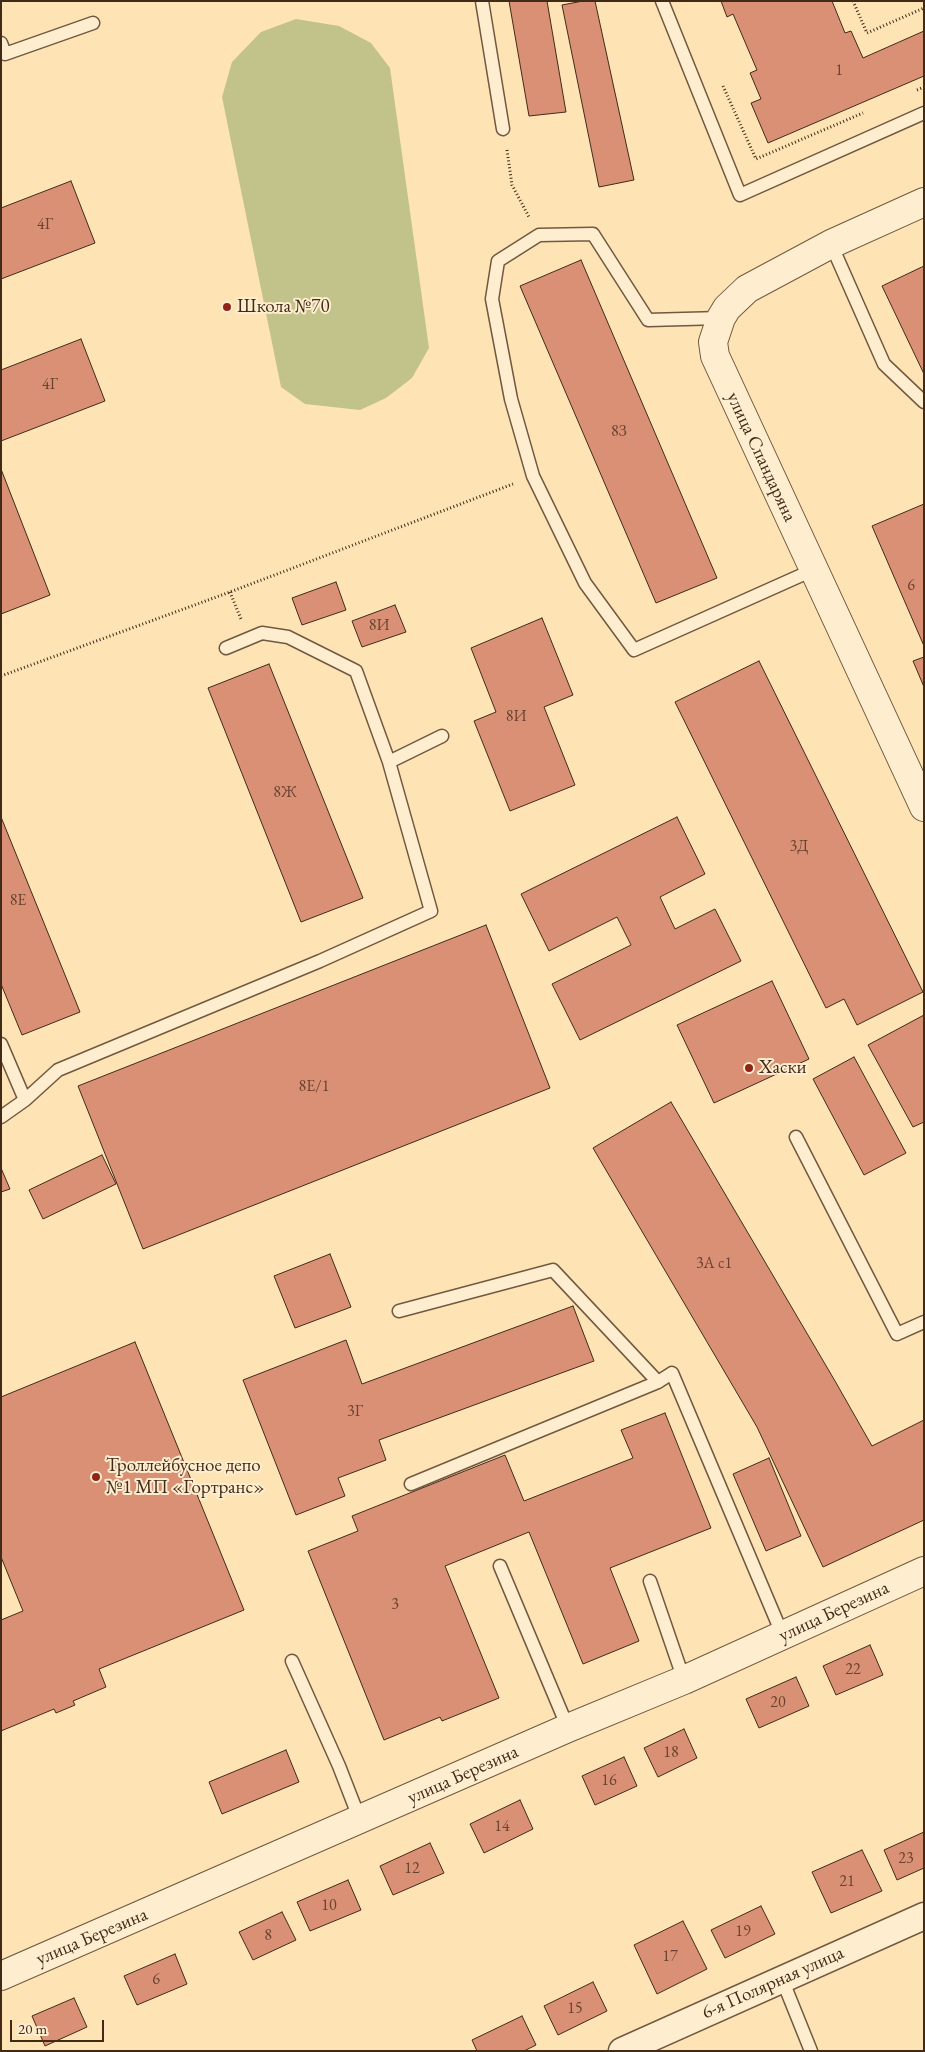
<!DOCTYPE html>
<meta charset="utf-8">
<style>
body{margin:0}
#map{position:relative;width:925px;height:2052px;overflow:hidden;background:#fee3b4;font-family:"EB Garamond",serif}
canvas{display:block}
.frame{position:absolute;inset:0;border:2px solid #422a19;pointer-events:none}
.scale{position:absolute;left:10px;top:2020px;width:94px;height:22px;box-sizing:border-box;border:2px solid #422a19;border-top:0;padding-left:6px;font-size:15px;line-height:18px;white-space:nowrap;color:#422a19;-webkit-text-stroke:4px #feedce;paint-order:stroke}
</style>
<div id="map">
<canvas width="925" height="2052"></canvas>
<div class="frame"></div>
<div class="scale">20 m</div>
</div>
<script>
const ctx = document.querySelector('canvas').getContext('2d');
ctx.lineJoin = 'round';
function fillPath(path, color) {
  ctx.fillStyle = color;
  ctx.fill(path, 'evenodd');
}
function poly(rows) {
  const path = new Path2D();
  for (const r of rows) {
    path.moveTo(r[0], r[1]);
    for (let i = 2; i < r.length; i += 2) path.lineTo(r[i], r[i + 1]);
  }
  return path;
}
function strokePath(path, color, width, dash) {
  ctx.strokeStyle = color;
  ctx.lineWidth = width;
  ctx.lineCap = dash ? 'butt' : 'round';
  ctx.setLineDash(dash || []);
  ctx.stroke(path);
}
function drawText(font, color, halo, rows, align = 'center') {
  ctx.font = font + ' "EB Garamond",serif';
  ctx.lineWidth = 4;
  ctx.setLineDash([]);
  ctx.textBaseline = 'middle';
  ctx.strokeStyle = halo;
  ctx.fillStyle = color;
  for (const [text, x, y, turn = 0] of rows) {
    ctx.save();
    ctx.translate(x, y);
    ctx.rotate((+turn || 0) * Math.PI / 180);
    ctx.textAlign = isNaN(turn) ? turn : align;
    if (halo) ctx.strokeText(text, 0, 0);
    ctx.fillText(text, 0, 0);
    ctx.restore();
  }
}
fillPath(poly([
 [296,19,339,26,371,43,390,68,429,348,412,378,386,398,360,410,305,404,281,387,222,97,232,62,261,32]
]), '#c2c38b');
const building = poly([
 [509,1,547,1,566,112,529,116,509,1],
 [583,1,595,1,634,180,599,187,562,5,583,1],
 [721,1,832,1,845,33,851,31,863,58,924,31,924,76,768,143,751,103,761,99,750,73,757,70,733,14,727,17,721,1],
 [71,181,95,243,1,279,1,208,71,181],
 [581,260,717,578,656,603,520,286,581,260],
 [924,266,924,374,882,286,924,266],
 [81,339,105,401,1,441,1,370,81,339],
 [1,469,50,595,1,614,1,469],
 [924,504,924,646,872,526,924,504],
 [336,582,346,610,302,625,292,598,336,582],
 [395,605,406,632,362,647,352,621,395,605],
 [542,618,573,695,544,707,575,785,510,811,474,721,496,712,471,648,542,618],
 [924,657,924,687,913,661,924,657],
 [759,661,923,992,857,1025,844,999,826,1008,675,702,759,661],
 [269,664,363,898,301,922,208,688,269,664],
 [1,817,80,1012,22,1035,1,984,1,817],
 [677,817,705,874,660,897,675,929,715,909,741,961,580,1040,552,984,631,945,617,917,549,951,521,894,677,817],
 [486,925,550,1088,143,1249,78,1086,486,925],
 [772,981,809,1059,714,1103,677,1025,772,981],
 [924,1015,924,1122,913,1127,868,1045,924,1015],
 [854,1057,906,1153,864,1175,813,1079,854,1057],
 [671,1102,835,1381,872,1446,924,1420,924,1520,823,1567,757,1427,593,1148,671,1102],
 [102,1155,116,1184,43,1219,29,1190,102,1155],
 [1,1168,10,1189,1,1192,1,1168],
 [330,1254,351,1307,295,1328,274,1276,330,1254],
 [573,1306,594,1361,379,1440,386,1460,338,1478,345,1496,296,1515,243,1380,346,1340,362,1384,573,1306],
 [135,1342,244,1610,99,1669,106,1687,73,1701,75,1705,56,1713,54,1709,1,1731,1,1620,23,1611,1,1557,1,1397,135,1342],
 [665,1413,711,1528,610,1568,639,1641,583,1664,529,1532,445,1566,499,1698,442,1721,440,1717,384,1740,308,1551,358,1531,352,1516,505,1455,524,1501,633,1458,621,1430,665,1413],
 [769,1458,801,1536,766,1551,733,1474,769,1458],
 [870,1645,883,1675,836,1695,823,1666,870,1645],
 [796,1677,809,1706,759,1728,746,1699,796,1677],
 [684,1729,697,1758,658,1777,644,1748,684,1729],
 [286,1750,299,1782,222,1814,209,1782,286,1750],
 [624,1757,637,1786,595,1805,582,1776,624,1757],
 [520,1800,533,1829,484,1853,470,1824,520,1800],
 [924,1832,924,1868,897,1880,884,1850,924,1832],
 [430,1843,444,1873,393,1895,380,1866,430,1843],
 [862,1850,882,1891,831,1913,812,1872,862,1850],
 [348,1880,361,1910,310,1931,297,1902,348,1880],
 [761,1906,775,1934,725,1958,711,1930,761,1906],
 [282,1912,296,1940,253,1960,239,1932,282,1912],
 [683,1921,707,1969,657,1994,634,1945,683,1921],
 [175,1954,187,1984,137,2005,124,1976,175,1954],
 [593,1982,607,2011,558,2035,544,2006,593,1982],
 [74,1998,87,2027,45,2046,32,2016,74,1998],
 [522,2016,536,2045,524,2051,477,2051,472,2040,522,2016]
]);
fillPath(building, '#da9075');
strokePath(building, '#422a19', 1);
const service = poly([
 [482,1,503,129],
 [662,1,740,195,924,113],
 [1,43,5,54,93,23],
 [831,244,884,364,924,402],
 [721,318,648,320,593,234,539,235,498,261,492,299,511,399,533,476,585,583,634,650,813,570],
 [226,648,262,633,288,637,356,671,389,762],
 [1,1044,25,1100],
 [1,1117,25,1100,58,1070,320,961,431,911,389,762,442,736],
 [796,1137,897,1334,924,1322],
 [399,1311,553,1270,658,1382],
 [411,1484,658,1382,672,1373,783,1636],
 [500,1566,568,1728],
 [650,1581,684,1680],
 [292,1661,339,1766,360,1820],
 [782,1979,811,2051]
]);
const minor = poly([
 [622,2051,924,1916]
]);
const tertiary = poly([
 [924,202,831,244,747,289,727,308,721,318,713,342,715,356,924,807],
 [1,1976,568,1728,684,1680,924,1571]
]);
strokePath(service, '#715840', 15);
strokePath(minor, '#715840', 29);
strokePath(tertiary, '#715840', 30);
strokePath(poly([
 [853,1,867,33,924,8],
 [723,86,756,159,863,113],
 [917,90,924,87],
 [507,150,512,185,529,217],
 [230,592,241,619],
 [1,676,230,592,513,484]
]), '#422a19', 3, [1, 2.5]);
strokePath(service, '#feedce', 12);
strokePath(minor, '#feedce', 26);
strokePath(tertiary, '#feedce', 28);
for (const [x, y, r, color] of [
 [227,307,5,"#8f2418"],
 [749,1068,5,"#8f2418"],
 [96,1477,5,"#8f2418"]
]) {
  const dot = new Path2D();
  dot.arc(x, y, r, 0, 2 * Math.PI);
  ctx.fillStyle = color;
  ctx.fill(dot);
  strokePath(dot, '#feedce', 2);
}
drawText('16px', '#684430', null, [
 ["1",839,71],
 ["4Г",45,225],
 ["4Г",50,385],
 ["8З",619,432],
 ["6",911,586],
 ["8И",379,626],
 ["8И",516,717],
 ["8Ж",285,793],
 ["3Д",799,847],
 ["8Е",18,901],
 ["8Е/1",314,1087],
 ["3А с1",714,1264],
 ["3Г",355,1412],
 ["3",395,1605],
 ["22",853,1670],
 ["20",778,1703],
 ["18",671,1753],
 ["16",609,1781],
 ["14",502,1827],
 ["23",906,1859],
 ["12",412,1869],
 ["21",847,1882],
 ["10",329,1906],
 ["19",743,1932],
 ["8",268,1936],
 ["17",670,1957],
 ["6",156,1980],
 ["15",575,2009]
]);
drawText('19px', '#422a19', '#feedce', [
 ["Школа №70",237,307],
 ["Хаски",759,1068],
 ["Троллейбусное депо",106,1466],
 ["№1 МП «Гортранс»",106,1488]
], 'left');
drawText('19px', '#422a19', '#feedce', [
 ["улица Спандаряна",761,457,65],
 ["улица Березина",834,1612,-25],
 ["улица Березина",463,1775,-24],
 ["улица Березина",92,1937,-23],
 ["6-я Полярная улица",773,1983,-24]
]);
</script>
